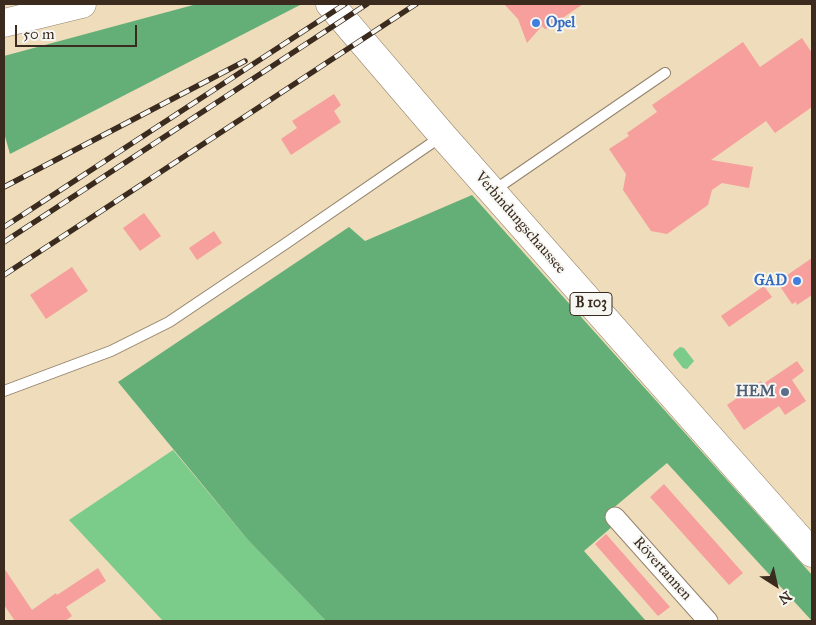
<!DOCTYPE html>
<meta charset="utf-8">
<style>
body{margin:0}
#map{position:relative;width:816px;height:625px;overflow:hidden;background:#eedcba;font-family:"IM FELL Great Primer",serif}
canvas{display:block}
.frame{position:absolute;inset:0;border:5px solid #3b2a1e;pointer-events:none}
.north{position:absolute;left:751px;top:560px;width:50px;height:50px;-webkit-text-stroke:4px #f6f6f2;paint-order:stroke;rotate:145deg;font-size:14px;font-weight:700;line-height:20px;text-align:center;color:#3b2a1e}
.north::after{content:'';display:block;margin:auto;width:18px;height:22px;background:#3b2a1e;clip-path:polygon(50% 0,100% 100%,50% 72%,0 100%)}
.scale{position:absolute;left:15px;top:25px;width:122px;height:22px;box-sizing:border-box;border:2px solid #3b2a1e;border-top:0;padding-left:6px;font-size:15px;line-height:18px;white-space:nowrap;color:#3b2a1e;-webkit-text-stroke:4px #f6f6f2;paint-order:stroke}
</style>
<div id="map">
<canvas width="816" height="625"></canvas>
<div class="frame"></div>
<div class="north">N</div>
<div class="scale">50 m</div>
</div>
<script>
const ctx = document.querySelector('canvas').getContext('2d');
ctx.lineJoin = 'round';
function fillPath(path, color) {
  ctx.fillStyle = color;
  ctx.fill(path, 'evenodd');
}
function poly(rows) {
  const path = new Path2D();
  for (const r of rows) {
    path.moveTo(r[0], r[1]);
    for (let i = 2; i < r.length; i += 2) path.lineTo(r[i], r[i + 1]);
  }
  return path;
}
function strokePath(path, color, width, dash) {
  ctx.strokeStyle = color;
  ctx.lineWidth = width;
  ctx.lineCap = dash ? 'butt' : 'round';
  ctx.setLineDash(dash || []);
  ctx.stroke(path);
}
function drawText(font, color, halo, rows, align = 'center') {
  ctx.font = font + ' "IM FELL Great Primer",serif';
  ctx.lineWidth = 4;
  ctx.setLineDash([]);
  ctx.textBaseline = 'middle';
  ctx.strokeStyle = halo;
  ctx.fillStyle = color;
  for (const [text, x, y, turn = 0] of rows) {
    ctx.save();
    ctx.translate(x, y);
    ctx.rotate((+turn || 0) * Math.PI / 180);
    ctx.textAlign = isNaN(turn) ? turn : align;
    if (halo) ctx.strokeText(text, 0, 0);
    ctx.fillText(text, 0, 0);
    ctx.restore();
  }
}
fillPath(poly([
 [680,347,684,348,694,361,687,369,683,368,673,355,674,352],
 [173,450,248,540,326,621,163,621,69,520]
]), '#7bcb8b');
fillPath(poly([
 [197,4,302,4,10,154,4,133,4,56],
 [472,195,812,575,812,621,667,463,605,515,613,526,584,551,646,621,326,621,248,540,118,382,349,227,365,241]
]), '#64af77');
fillPath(poly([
 [504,4,583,4,548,28,545,29,542,26,527,43,518,19],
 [802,38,812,53,812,107,775,133,766,121,711,160,753,167,749,188,722,183,712,190,708,205,667,234,651,231,623,190,626,174,609,149,629,136,627,133,657,112,652,105,743,42,760,67],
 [334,94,341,105,334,111,341,122,291,155,281,139,297,128,292,121],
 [144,213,161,236,140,251,123,228],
 [214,231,222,243,197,260,189,248],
 [812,258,812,295,797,305,796,302,792,304,777,282],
 [72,267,88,291,46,319,30,295],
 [764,286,772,297,729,327,721,316],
 [797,361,804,371,792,380,806,401,785,415,779,406,744,430,727,405,761,381,763,384],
 [664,484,743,573,729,585,650,497],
 [606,534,670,607,658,616,595,544],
 [4,568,32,610,56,593,57,595,98,568,106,581,66,607,72,616,65,621,15,621,4,605]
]), '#f69f9c');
const lane = poly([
 [493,191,665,73],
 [4,391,111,351,169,322,285,244,442,136]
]);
const street = poly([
 [615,517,708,621]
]);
const primary = poly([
 [330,4,443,136,812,553],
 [4,23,82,4]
]);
strokePath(lane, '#94836c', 12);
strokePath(street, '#94836c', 21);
strokePath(primary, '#94836c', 29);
strokePath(lane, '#fff', 10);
strokePath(street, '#fff', 19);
strokePath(primary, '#fff', 28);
const rail = poly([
 [4,187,245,61],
 [4,227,345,4],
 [4,242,367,4],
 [4,275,416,4]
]);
strokePath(rail, '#3b2a1e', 5.5);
strokePath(rail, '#f6f6f2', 4, [11]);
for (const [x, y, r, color] of [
 [536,23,5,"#3f7fe0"],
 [797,281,5,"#3f7fe0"],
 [785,392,5,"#5c6f8a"]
]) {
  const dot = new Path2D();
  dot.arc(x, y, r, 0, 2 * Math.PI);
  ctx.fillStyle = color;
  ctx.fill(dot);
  strokePath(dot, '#f6f6f2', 2);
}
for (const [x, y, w] of [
 [591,304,42]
]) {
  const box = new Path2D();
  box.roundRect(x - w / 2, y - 11.5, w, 23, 4);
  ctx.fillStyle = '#f6f6f2';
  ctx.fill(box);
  strokePath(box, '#3b2a1e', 1);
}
drawText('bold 14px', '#3b2a1e', null, [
 ["B 103",591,304]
]);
drawText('bold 15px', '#366cbe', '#f6f6f2', [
 ["Opel",546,23],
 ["GAD",787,281,"right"]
], 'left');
drawText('15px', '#3b2a1e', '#f6f6f2', [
 ["Verbindungschaussee",520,223,49],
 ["Rövertannen",662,569,48]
]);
drawText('bold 15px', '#4e5e75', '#f6f6f2', [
 ["HEM",775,392]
], 'right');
</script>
